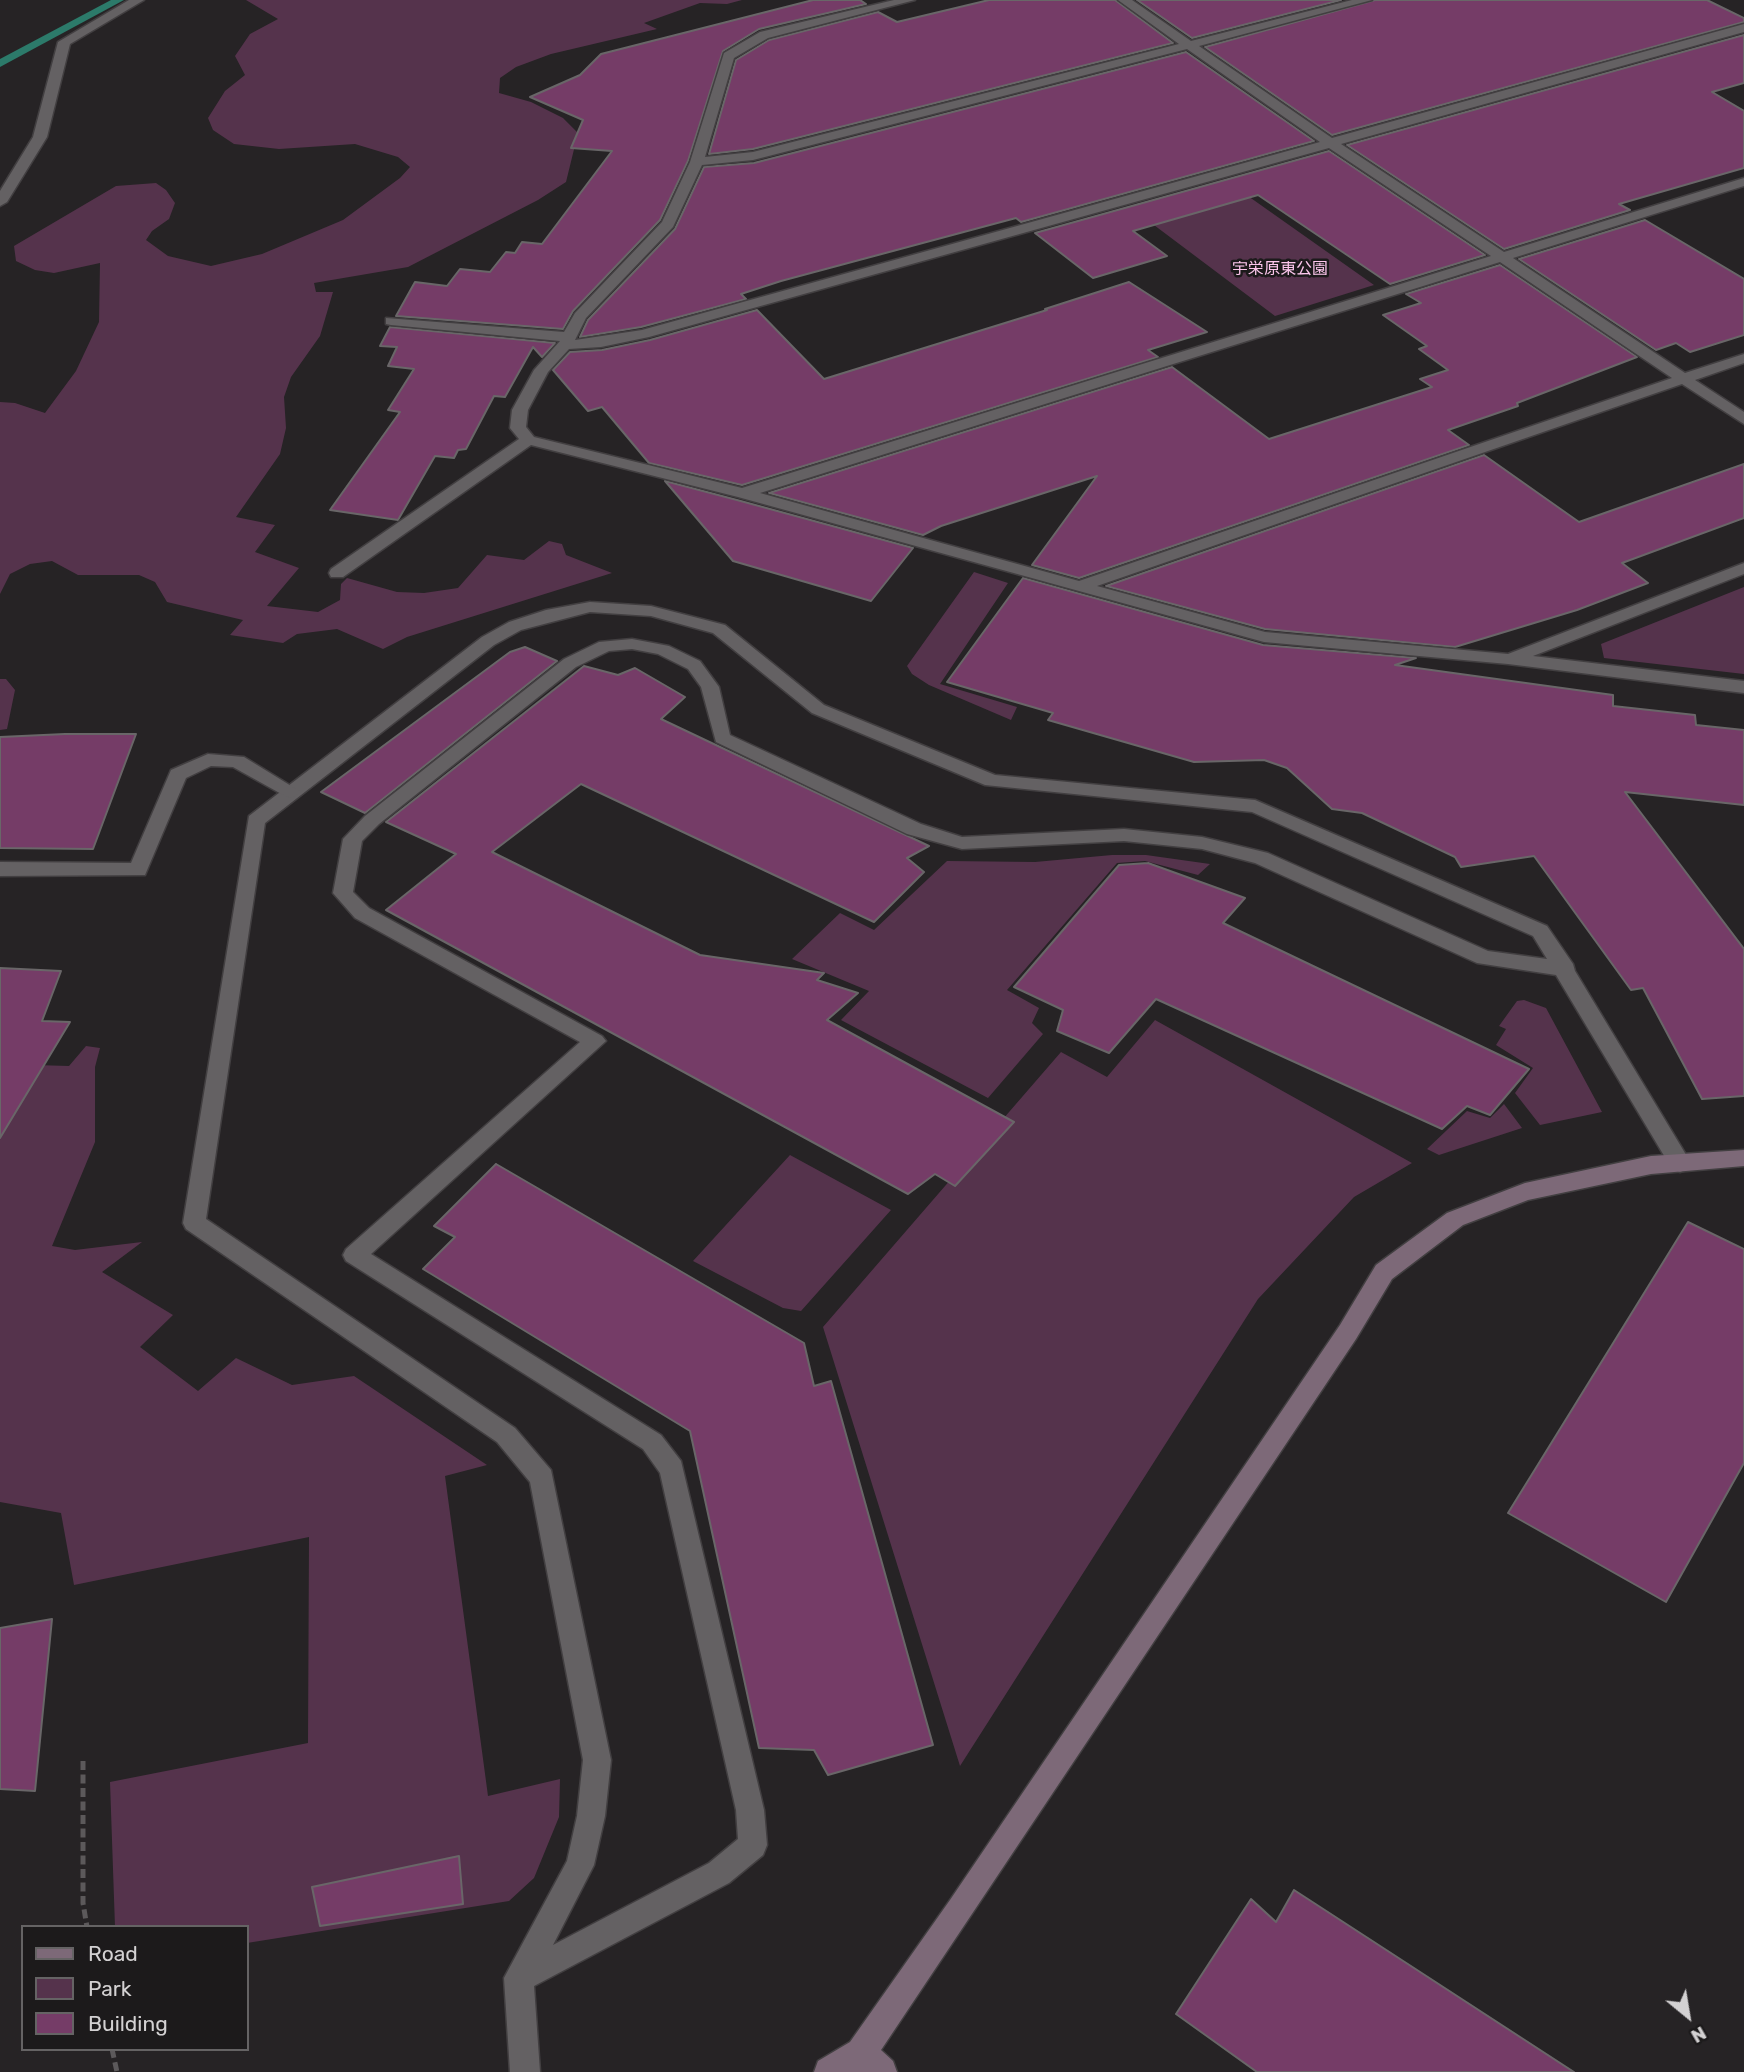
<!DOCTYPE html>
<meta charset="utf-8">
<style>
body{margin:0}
#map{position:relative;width:1744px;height:2072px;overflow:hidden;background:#262325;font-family:Rubik,sans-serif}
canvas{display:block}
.legend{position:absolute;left:21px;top:1925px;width:228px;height:126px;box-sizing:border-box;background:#1c1a1b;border:2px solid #656364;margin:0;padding:9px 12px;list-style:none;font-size:21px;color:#d3d1d2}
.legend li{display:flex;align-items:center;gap:14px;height:35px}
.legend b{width:35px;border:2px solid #656364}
.north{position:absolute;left:1653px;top:1981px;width:70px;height:70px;-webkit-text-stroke:5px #1c1a1b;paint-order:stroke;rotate:150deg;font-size:19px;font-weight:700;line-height:28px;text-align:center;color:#d3d1d2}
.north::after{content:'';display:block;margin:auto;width:24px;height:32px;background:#d3d1d2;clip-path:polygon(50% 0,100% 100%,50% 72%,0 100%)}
</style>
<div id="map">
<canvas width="1744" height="2072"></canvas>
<ul class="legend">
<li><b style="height:9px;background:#7d6978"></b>Road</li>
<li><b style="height:19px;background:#55334c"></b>Park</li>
<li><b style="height:19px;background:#753c67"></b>Building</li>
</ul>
<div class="north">N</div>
</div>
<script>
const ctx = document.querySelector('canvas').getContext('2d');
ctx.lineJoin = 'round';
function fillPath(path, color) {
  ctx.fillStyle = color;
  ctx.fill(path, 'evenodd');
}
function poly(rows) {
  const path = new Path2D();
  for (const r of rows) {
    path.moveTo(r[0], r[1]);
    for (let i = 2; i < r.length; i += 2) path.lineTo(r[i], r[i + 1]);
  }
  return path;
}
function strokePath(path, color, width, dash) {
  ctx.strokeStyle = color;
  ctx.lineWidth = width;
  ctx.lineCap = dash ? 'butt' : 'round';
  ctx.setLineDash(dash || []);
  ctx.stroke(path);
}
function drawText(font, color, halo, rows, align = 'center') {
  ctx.font = font + ' Rubik,"Noto Sans JP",sans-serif';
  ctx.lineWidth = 5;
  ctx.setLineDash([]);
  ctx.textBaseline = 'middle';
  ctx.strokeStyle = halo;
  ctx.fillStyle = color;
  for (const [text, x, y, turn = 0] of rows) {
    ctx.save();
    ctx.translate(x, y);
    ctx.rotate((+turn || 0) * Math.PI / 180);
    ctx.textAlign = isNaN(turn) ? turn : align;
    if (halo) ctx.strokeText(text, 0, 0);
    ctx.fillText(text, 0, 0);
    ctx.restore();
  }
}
fillPath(poly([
 [246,0,742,0,727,4,700,3,644,23,657,29,551,54,516,67,500,78,499,93,531,102,563,118,578,133,566,182,538,200,408,267,314,283,316,292,333,292,320,336,291,377,284,397,286,428,280,454,236,517,275,525,255,552,299,568,267,606,318,612,340,600,341,584,347,578,397,592,424,593,458,588,487,555,524,560,549,541,562,544,566,555,612,573,407,637,383,649,337,629,297,634,283,643,230,635,243,620,167,602,155,582,139,575,78,575,52,561,30,564,10,574,0,594,0,402,15,403,45,413,76,371,99,322,100,263,54,273,35,270,16,261,14,246,116,186,156,183,166,190,175,203,169,219,152,231,146,240,168,256,211,266,262,254,343,220,400,178,410,167,398,157,355,144,279,149,234,144,213,130,208,118,225,91,245,75,235,56,250,34,278,19],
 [1231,184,1374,285,1275,316,1134,210],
 [974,572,1008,583,940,684,1017,707,1011,720,929,685,912,674,907,666],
 [1744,587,1744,674,1604,658,1601,644],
 [0,679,6,679,15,690,7,729,0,730],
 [1112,855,1146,855,1210,864,1198,875,1145,861,1117,863,1007,990,1039,1008,1032,1023,1043,1034,988,1098,841,1020,869,991,792,959,840,913,874,930,947,861,1035,862],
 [1524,1000,1546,1008,1602,1112,1540,1125,1515,1093,1533,1068,1496,1045,1506,1029,1499,1026,1517,1001],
 [1155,1020,1412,1163,1354,1197,1258,1299,960,1766,823,1327,1061,1052,1107,1077],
 [86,1046,100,1048,95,1067,95,1142,52,1246,75,1250,142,1242,102,1272,173,1315,140,1347,198,1391,236,1358,292,1385,354,1376,487,1465,445,1476,488,1796,560,1779,559,1817,534,1878,509,1901,247,1943,247,1927,115,1927,110,1782,308,1743,309,1537,74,1585,61,1513,0,1502,0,1064,69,1066],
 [1504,1104,1522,1128,1439,1155,1427,1149,1467,1111,1490,1118],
 [790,1155,891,1210,801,1311,783,1308,693,1261]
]), '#55334c');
fillPath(poly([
 [111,0,124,0,0,67,0,59,111,0]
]), '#2c7a6a');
const building = poly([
 [813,0,860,0,866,4,759,29,723,51,688,161,660,220,573,311,563,329,396,316,415,282,447,286,460,269,490,272,506,252,515,253,522,242,542,244,612,151,571,148,583,120,530,97,580,75,601,54,813,0],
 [989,0,1115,0,1173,43,753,149,709,154,736,60,769,40,878,12,897,22,989,0],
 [1137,0,1341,0,1192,38,1137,0],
 [1375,0,1707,0,1744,18,1744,22,1332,135,1205,47,1375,0],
 [1744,35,1744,83,1712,92,1744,111,1744,168,1619,204,1630,210,1504,249,1347,145,1744,35],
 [1186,52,1314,141,1021,222,1016,218,781,281,741,294,746,299,641,327,580,337,588,320,675,229,704,167,754,163,1186,52],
 [1329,151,1485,255,1390,284,1258,195,1133,231,1167,256,1093,278,1035,233,1329,151],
 [1645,220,1744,279,1744,335,1690,352,1676,343,1656,350,1519,259,1645,220],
 [1500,265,1637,357,1517,403,1518,406,1448,430,1469,445,1079,578,1032,565,1097,476,941,526,923,535,769,493,1172,367,1269,439,1432,387,1420,379,1448,370,1419,349,1427,346,1383,315,1421,303,1406,294,1500,265],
 [1129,282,1207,332,1148,350,1158,357,742,485,649,463,602,407,588,411,553,370,570,352,602,350,650,340,757,310,824,379,1047,310,1045,309,1129,282],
 [390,327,555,343,542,357,533,347,505,397,494,396,466,449,458,450,454,458,435,456,398,520,330,510,400,412,388,410,414,369,388,366,397,347,380,346,390,327],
 [1484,455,1579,522,1744,464,1744,518,1622,563,1648,583,1577,610,1455,647,1265,629,1106,586,1484,455],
 [665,481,737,500,913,548,871,601,733,561,665,481],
 [1023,578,1263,645,1416,658,1395,665,1613,695,1613,706,1695,715,1696,725,1744,730,1744,805,1625,792,1744,949,1744,1096,1702,1099,1643,988,1631,990,1534,856,1461,867,1455,857,1362,813,1332,809,1287,768,1264,760,1194,762,1048,720,1053,713,947,682,1023,578],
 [525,647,557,661,365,813,321,792,510,652,525,647],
 [584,666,618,675,635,668,685,697,661,719,929,846,907,858,924,872,874,922,581,784,492,852,700,955,824,973,817,980,858,993,827,1020,1014,1122,955,1186,935,1174,908,1194,386,910,456,854,386,822,584,666],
 [65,734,136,734,93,849,0,848,0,737,65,734],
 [1148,863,1245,898,1223,923,1529,1069,1490,1115,1467,1106,1442,1129,1156,999,1109,1053,1057,1031,1063,1010,1014,987,1119,865,1148,863],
 [0,968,61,971,42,1021,70,1022,0,1138,0,968],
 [496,1164,804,1343,814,1386,831,1381,933,1745,828,1775,814,1750,759,1748,690,1431,423,1269,455,1237,434,1226,496,1164],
 [1688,1222,1744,1249,1744,1463,1666,1602,1508,1513,1688,1222],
 [52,1619,35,1791,0,1789,0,1628,52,1619],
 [459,1856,463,1904,320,1926,312,1887,459,1856],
 [1294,1890,1574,2072,1257,2072,1176,2014,1251,1899,1276,1922,1294,1890]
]);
fillPath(building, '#753c67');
strokePath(building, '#696668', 2);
const lane = poly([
 [590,602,651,606,725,625,824,705,995,775,1255,800,1547,926,1573,964,1575,971,1691,1163,1688,1169,1680,1172,1672,1169,1556,975,1477,963,1255,863,1202,849,1124,841,962,849,907,834,716,742,701,687,688,669,658,654,632,649,609,651,576,667,379,824,362,841,353,892,369,908,602,1036,606,1041,371,1254,661,1435,681,1461,764,1810,767,1845,763,1855,729,1883,534,1986,540,2072,510,2072,504,1978,567,1861,577,1816,583,1760,530,1482,497,1442,186,1229,183,1223,249,816,482,637,509,622,546,610,590,602],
 [590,612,651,616,713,633,812,713,985,785,1252,812,1533,936,1547,959,1488,951,1268,853,1202,837,1124,829,962,837,921,824,730,735,719,687,700,661,669,646,632,639,599,642,564,659,365,816,343,839,333,893,355,918,580,1042,346,1249,343,1255,346,1261,643,1449,660,1473,736,1810,738,1839,709,1863,553,1945,594,1865,605,1816,611,1760,551,1470,515,1428,206,1219,265,823,494,645,521,630,590,612]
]);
const street = poly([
 [129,0,144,0,70,44,47,137,7,202,0,206,0,191,33,137,58,42,129,0],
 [894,0,915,0,768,38,734,58,705,157,753,152,1179,44,1118,0,1132,0,1191,41,1352,0,1372,0,1199,46,1332,138,1744,24,1744,32,1341,144,1504,252,1744,178,1744,186,1513,258,1685,373,1744,354,1744,363,1695,380,1744,412,1744,424,1682,384,1097,586,1265,632,1508,654,1744,563,1744,574,1533,656,1744,681,1744,693,1508,664,1264,642,738,497,531,445,343,577,331,577,329,573,331,569,519,439,510,428,512,410,534,370,560,341,391,325,386,324,386,318,564,332,575,313,662,222,690,162,724,53,760,32,894,0],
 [1187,49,1320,142,642,330,575,340,586,318,673,227,702,165,753,160,1187,49],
 [1329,148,1491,256,742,488,534,437,526,427,528,410,548,372,569,349,601,347,649,337,1329,148],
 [1500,262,1672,378,1079,581,760,493,1500,262],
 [208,754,244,757,301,792,292,798,285,796,233,767,211,766,186,778,145,875,0,876,0,862,131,863,171,770,208,754]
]);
const secondary = poly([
 [1744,1150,1744,1166,1651,1174,1528,1200,1463,1225,1392,1279,1356,1339,881,2050,893,2061,897,2072,814,2072,818,2061,850,2042,950,1900,1340,1325,1376,1265,1447,1213,1525,1183,1651,1156,1744,1150]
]);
strokePath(lane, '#423f41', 3);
strokePath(street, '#423f41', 3);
strokePath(secondary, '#423f41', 3);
strokePath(poly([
 [83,1761,83,1903,87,1927],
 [112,2049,117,2072]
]), '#5c595b', 5, [9, 4.5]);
fillPath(lane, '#646163');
fillPath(street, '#646163');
fillPath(secondary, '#7d6978');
drawText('16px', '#fcc6ec', '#1c1a1b', [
 ["宇栄原東公園",1280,269]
]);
</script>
